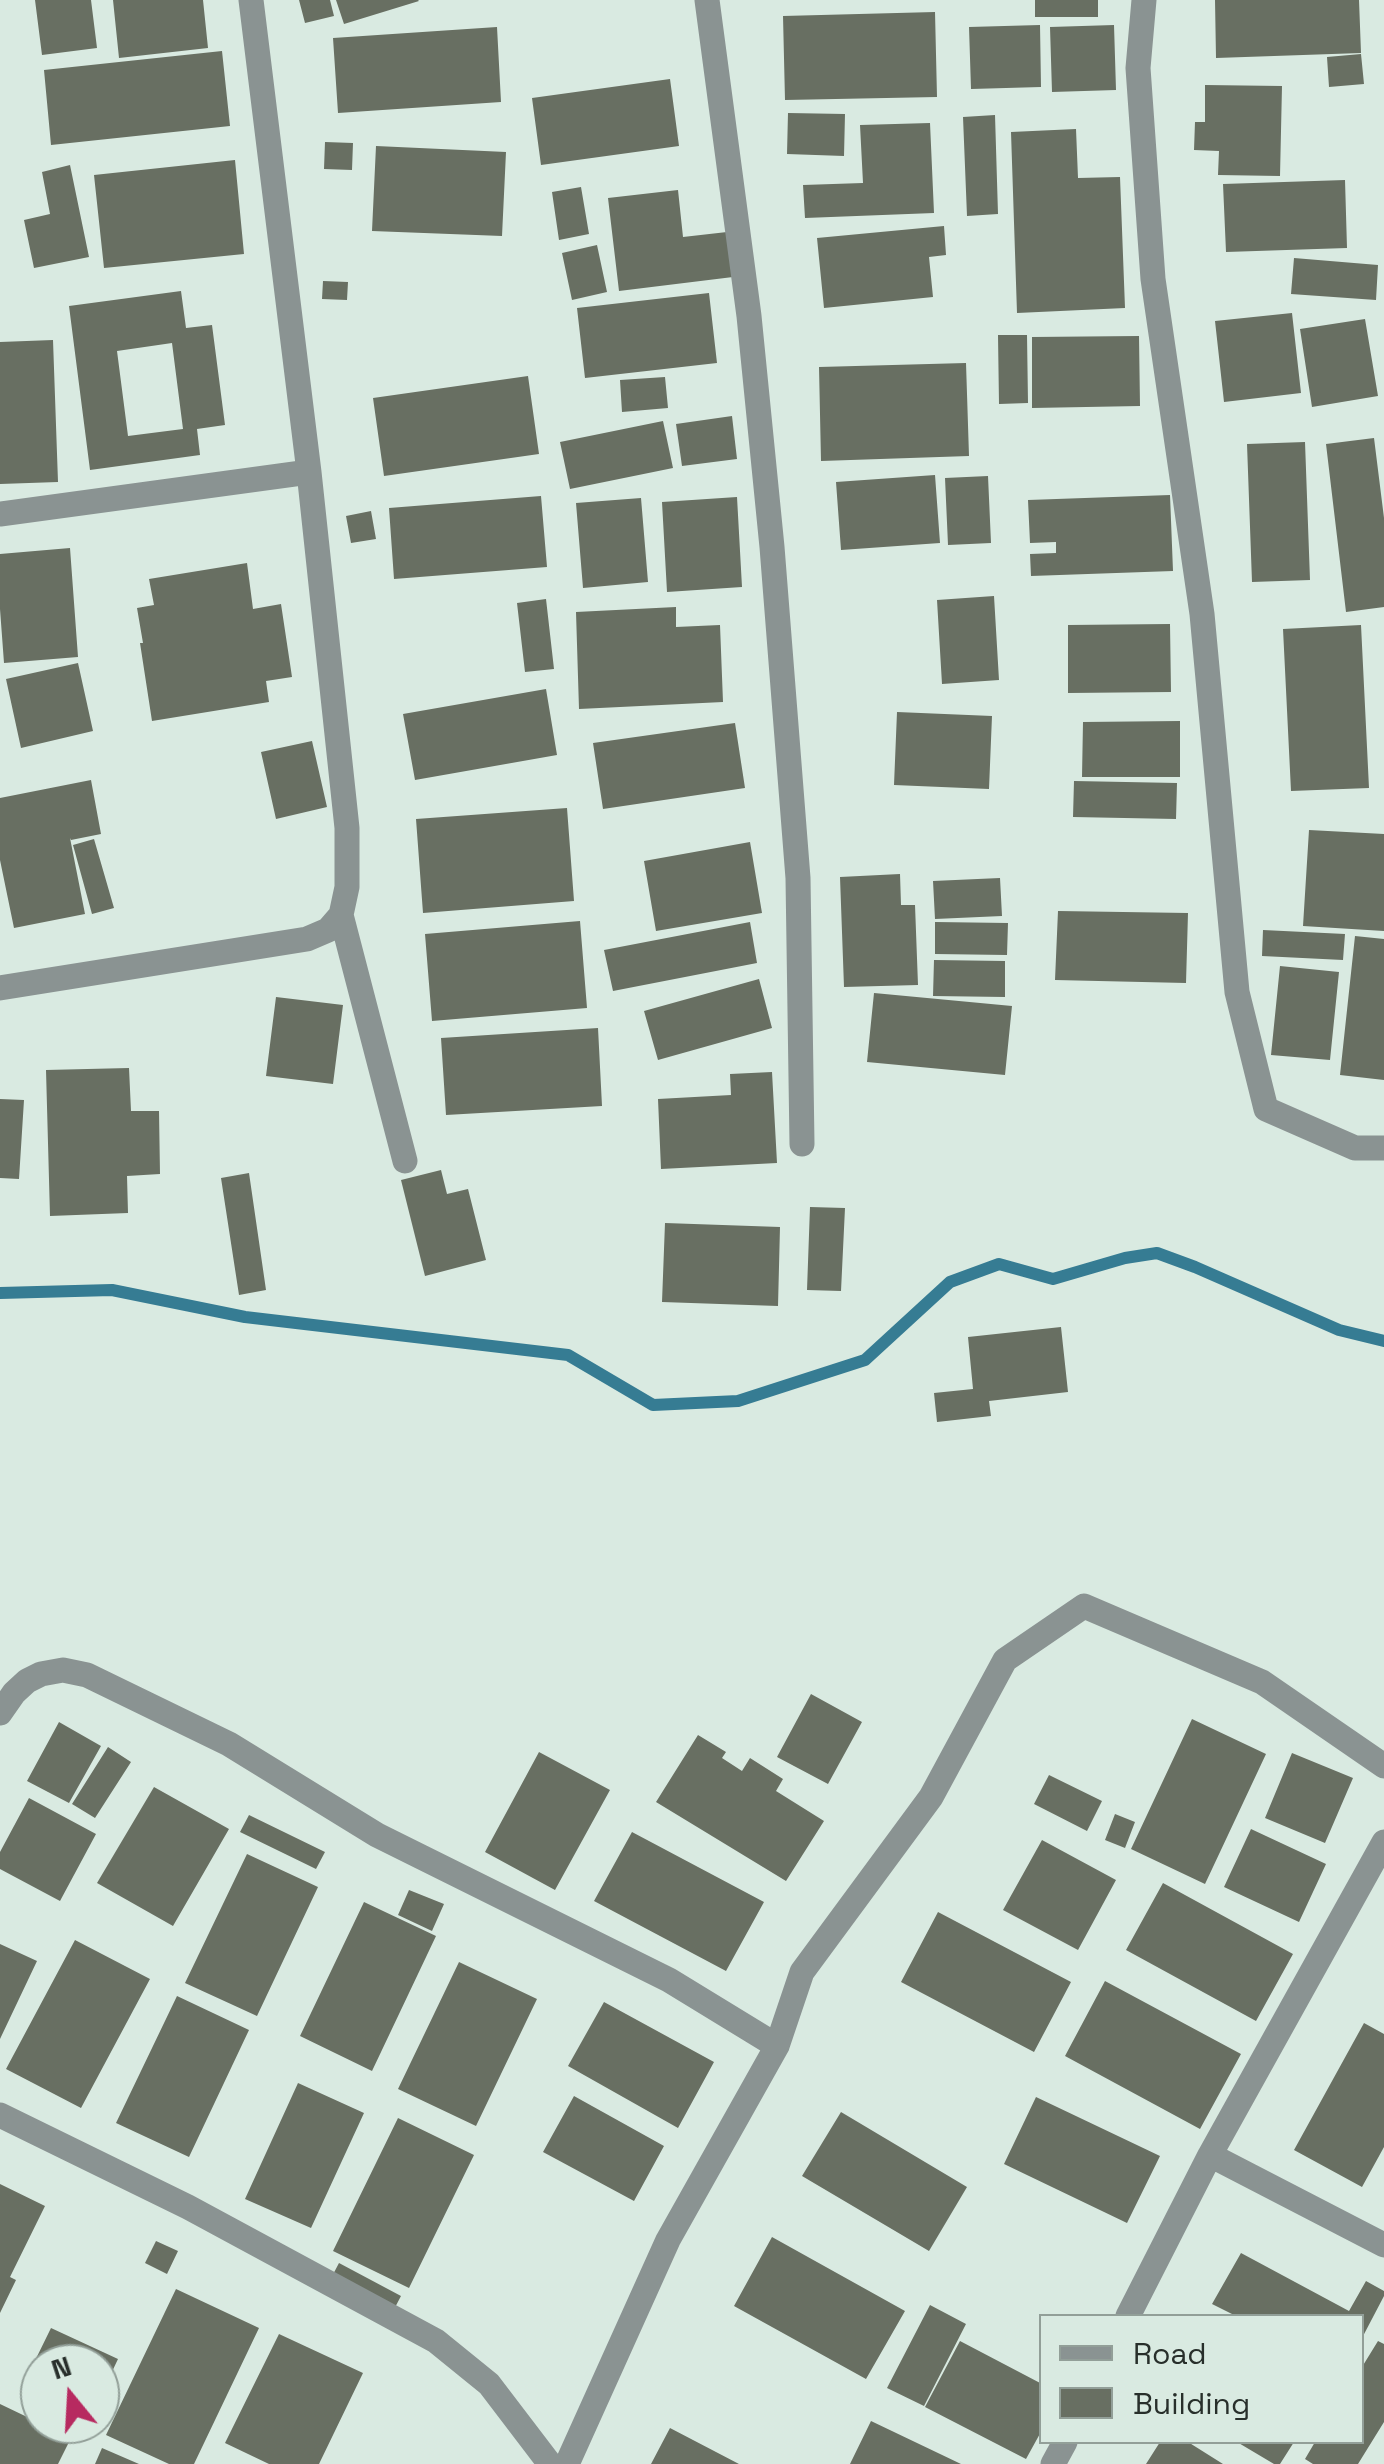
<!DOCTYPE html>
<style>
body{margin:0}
#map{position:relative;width:1384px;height:2464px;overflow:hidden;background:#d9eae1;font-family:"Space Grotesk",sans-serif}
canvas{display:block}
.legend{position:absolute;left:1039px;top:2314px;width:325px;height:130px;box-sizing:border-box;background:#d9eae1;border:2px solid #929f98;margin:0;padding:12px 18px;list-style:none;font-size:30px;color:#282f2b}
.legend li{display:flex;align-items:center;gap:20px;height:50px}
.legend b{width:50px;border:2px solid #929f98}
.north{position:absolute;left:20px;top:2344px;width:100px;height:100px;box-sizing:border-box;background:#d9eae1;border:2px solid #929f98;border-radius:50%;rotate:342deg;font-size:28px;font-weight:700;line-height:40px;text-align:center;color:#282f2b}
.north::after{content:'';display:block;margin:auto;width:35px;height:45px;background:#b72a60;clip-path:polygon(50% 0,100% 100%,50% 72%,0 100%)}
</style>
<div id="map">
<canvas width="1384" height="2464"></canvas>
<ul class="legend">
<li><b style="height:12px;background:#8a9392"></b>Road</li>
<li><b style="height:28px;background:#686f62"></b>Building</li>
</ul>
<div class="north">N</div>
</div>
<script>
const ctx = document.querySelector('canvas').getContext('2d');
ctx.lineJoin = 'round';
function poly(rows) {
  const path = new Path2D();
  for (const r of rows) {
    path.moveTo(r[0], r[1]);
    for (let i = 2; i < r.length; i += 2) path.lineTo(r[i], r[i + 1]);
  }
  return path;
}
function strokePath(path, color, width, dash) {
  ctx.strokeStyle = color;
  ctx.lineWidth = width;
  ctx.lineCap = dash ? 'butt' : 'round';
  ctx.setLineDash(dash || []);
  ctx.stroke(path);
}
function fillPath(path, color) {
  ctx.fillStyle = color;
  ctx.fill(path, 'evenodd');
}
strokePath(poly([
 [0,1293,112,1290,245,1317,568,1355,653,1405,738,1401,865,1360,950,1282,999,1264,1053,1279,1125,1258,1157,1253,1195,1267,1339,1330,1384,1341]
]), '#367c93', 12);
fillPath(poly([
 [35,0,91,0,97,48,42,55],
 [113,0,203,0,208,48,119,58],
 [299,0,330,0,334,16,305,23],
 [336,0,418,0,419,1,344,24],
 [1035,0,1098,0,1098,17,1035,17],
 [1215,0,1359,0,1361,53,1216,58],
 [935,12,937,97,785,100,783,16],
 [1040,25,1041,87,971,89,969,27],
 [1114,25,1116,90,1052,92,1050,27],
 [497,27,501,102,338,113,333,38],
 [222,51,230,126,51,145,44,70],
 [1361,54,1364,84,1329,87,1327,57],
 [670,79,679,146,541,165,532,98],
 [1205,85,1282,86,1280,176,1218,175,1219,151,1194,150,1195,122,1205,122],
 [788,113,845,114,844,156,787,154],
 [995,115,998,214,967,216,963,117],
 [930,123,934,213,805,218,803,185,863,183,860,125],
 [1076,129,1078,178,1120,177,1125,308,1017,313,1011,132],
 [325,142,353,143,352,170,324,169],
 [376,146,506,152,502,236,372,231],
 [235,160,244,254,104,268,94,175],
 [70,165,89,257,34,268,24,220,50,214,42,172],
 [1345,180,1347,248,1226,252,1223,184],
 [581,187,589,234,559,240,552,192],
 [678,190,683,237,727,232,733,277,619,291,608,198],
 [944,226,946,255,929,257,933,297,824,308,817,238],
 [597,245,607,292,572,300,562,253],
 [1294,258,1378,265,1376,300,1291,294],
 [323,281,348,282,347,300,322,299],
 [181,291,186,328,212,325,225,425,197,429,200,455,90,470,69,306],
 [172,343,183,429,128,436,117,351],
 [709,293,717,363,585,378,577,308],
 [1292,313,1301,393,1224,402,1215,321],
 [1365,319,1378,396,1312,407,1300,329],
 [998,335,1027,335,1028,403,999,404],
 [1139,336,1140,406,1032,408,1032,337],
 [53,340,58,482,0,484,0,342],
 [966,363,969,456,821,461,819,367],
 [528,376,539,454,384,476,373,398],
 [665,377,668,408,622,412,620,380],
 [732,416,737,459,682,466,676,424],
 [663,421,673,468,570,489,560,442],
 [1374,438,1384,518,1384,607,1346,612,1326,444],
 [1305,442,1310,580,1252,582,1247,444],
 [935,475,940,543,841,550,836,482],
 [988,476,991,543,948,545,945,478],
 [1170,495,1173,571,1031,576,1030,554,1056,553,1056,542,1030,543,1028,500],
 [541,496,547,567,394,579,389,508],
 [737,497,742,587,667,592,662,502],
 [641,498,648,582,583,588,576,503],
 [371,511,376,539,351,543,346,516],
 [70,548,78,657,4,663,0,609,0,554],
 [247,563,253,609,281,604,292,677,266,681,269,702,152,721,140,643,143,643,137,608,154,605,149,579],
 [994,596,999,680,942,684,937,600],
 [546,599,554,669,525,672,517,603],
 [676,607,676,627,720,625,723,702,579,709,576,612],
 [1170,624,1171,692,1068,693,1068,625],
 [1361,625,1369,788,1291,791,1283,629],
 [78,663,93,731,21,748,6,679],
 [546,689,557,755,415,780,403,714],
 [897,712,992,716,989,789,894,785],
 [1180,721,1180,777,1082,777,1083,722],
 [735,723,745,788,603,809,593,743],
 [312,741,327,807,276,819,261,752],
 [91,780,101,834,71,840,70,838,85,914,14,928,0,860,0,798],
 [1074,781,1177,783,1176,819,1073,817],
 [567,808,574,901,423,913,416,819],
 [1309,830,1384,834,1384,931,1303,926],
 [94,839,114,908,92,914,73,845],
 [750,842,762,913,656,931,644,861],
 [900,874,901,905,915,905,918,985,844,987,840,877],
 [1000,878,1002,916,935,919,933,881],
 [1058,911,1188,913,1186,983,1055,980],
 [580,921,587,1008,432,1021,425,934],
 [750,922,757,963,613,991,604,950],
 [935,922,1008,923,1007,955,935,954],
 [1263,930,1345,934,1343,960,1262,956],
 [1355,936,1384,939,1384,1080,1340,1075],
 [934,960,1005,961,1005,997,933,996],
 [1280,966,1339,972,1330,1060,1271,1055],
 [759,979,772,1028,658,1060,644,1011],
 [874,993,1012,1006,1005,1075,867,1062],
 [276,997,343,1005,333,1084,266,1076],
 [598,1028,602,1106,446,1115,441,1038],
 [129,1068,131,1111,159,1111,160,1174,127,1176,128,1213,50,1216,46,1070],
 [772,1072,777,1163,661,1169,658,1099,731,1095,730,1074],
 [0,1099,24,1100,19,1179,0,1178],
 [441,1170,447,1194,468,1189,486,1260,425,1276,401,1180],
 [249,1173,266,1290,239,1295,221,1178],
 [810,1207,845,1208,841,1291,807,1290],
 [665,1223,780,1227,778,1306,662,1302],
 [1061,1327,1068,1392,989,1401,991,1416,937,1422,934,1393,973,1389,968,1337],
 [811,1694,862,1722,828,1784,777,1757],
 [1192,1719,1266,1754,1205,1884,1131,1849],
 [59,1722,101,1746,69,1803,27,1781],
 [698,1735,726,1752,722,1758,742,1771,750,1758,783,1779,776,1791,824,1821,786,1881,656,1802],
 [108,1747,131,1762,95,1818,72,1804],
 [539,1752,610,1790,555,1890,485,1852],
 [1292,1753,1353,1778,1325,1843,1265,1818],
 [1049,1775,1102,1801,1087,1831,1034,1804],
 [154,1787,229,1829,173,1926,97,1883],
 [29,1798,96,1834,60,1901,0,1869,0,1852],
 [1115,1814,1135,1822,1125,1848,1105,1840],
 [249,1815,325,1852,316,1869,240,1832],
 [1251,1829,1326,1864,1299,1922,1224,1887],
 [632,1832,764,1902,726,1971,594,1901],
 [1042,1840,1116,1880,1078,1950,1003,1910],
 [247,1854,318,1887,257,2016,185,1983],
 [1163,1883,1293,1954,1256,2021,1126,1950],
 [409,1890,444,1904,432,1931,398,1915],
 [364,1902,436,1936,372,2071,300,2036],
 [938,1912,1071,1982,1034,2052,901,1982],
 [75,1940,150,1979,81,2108,6,2069],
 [0,1944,37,1961,0,2039],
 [459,1962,537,1999,476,2126,398,2089],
 [1105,1981,1241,2054,1200,2129,1065,2056],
 [177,1996,249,2030,189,2157,116,2123],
 [604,2002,714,2062,678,2128,568,2066],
 [1364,2023,1384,2034,1384,2147,1362,2187,1294,2150],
 [298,2083,364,2113,311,2228,245,2199],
 [574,2096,664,2146,634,2201,543,2152],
 [1036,2097,1160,2156,1127,2223,1004,2164],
 [841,2112,967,2187,929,2251,802,2176],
 [398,2118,474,2155,409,2288,333,2251],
 [0,2184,45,2206,10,2277,16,2280,0,2313],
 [772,2237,905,2311,866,2379,734,2306],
 [156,2241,178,2251,167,2274,145,2263],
 [1241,2253,1349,2311,1366,2281,1384,2291,1384,2296,1362,2338,1362,2316,1236,2316,1212,2304],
 [339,2263,401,2296,391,2315,329,2282],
 [176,2289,259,2328,194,2464,169,2464,106,2435],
 [930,2305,966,2324,924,2406,887,2388],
 [51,2328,118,2359,100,2397,100,2364,40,2364,40,2385,26,2379],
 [279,2334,363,2373,319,2464,269,2464,225,2443],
 [960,2341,1042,2384,1042,2430,1026,2459,925,2407],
 [1378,2341,1384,2344,1384,2422,1358,2464,1313,2464,1305,2459,1315,2442,1362,2442,1362,2367],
 [0,2404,71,2438,58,2464,0,2464],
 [871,2421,961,2464,850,2464],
 [670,2428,739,2464,651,2464],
 [1160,2442,1188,2442,1223,2464,1146,2464],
 [1237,2442,1294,2442,1280,2464,1274,2464],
 [102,2448,139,2464,95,2464]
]), '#686f62');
strokePath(poly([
 [707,0,749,316,772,547,798,878,802,1144],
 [1144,0,1138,68,1153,279,1202,614,1237,992,1266,1109,1355,1148,1384,1148],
 [0,514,309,472],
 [341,915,405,1161],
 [0,988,307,939,328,930,341,915,347,887,347,828,309,472,251,0],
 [0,1713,14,1693,27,1681,41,1674,63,1670,87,1675,229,1744,377,1835,669,1980,777,2046],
 [0,2115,188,2207,436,2341,489,2384,550,2464],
 [1210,2155,1384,2245],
 [1128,2316,1210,2155,1384,1842],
 [567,2464,668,2240,777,2046,802,1972,931,1797,1005,1660,1084,1606,1262,1682,1384,1766],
 [1053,2464,1065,2442]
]), '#8a9392', 25);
</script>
